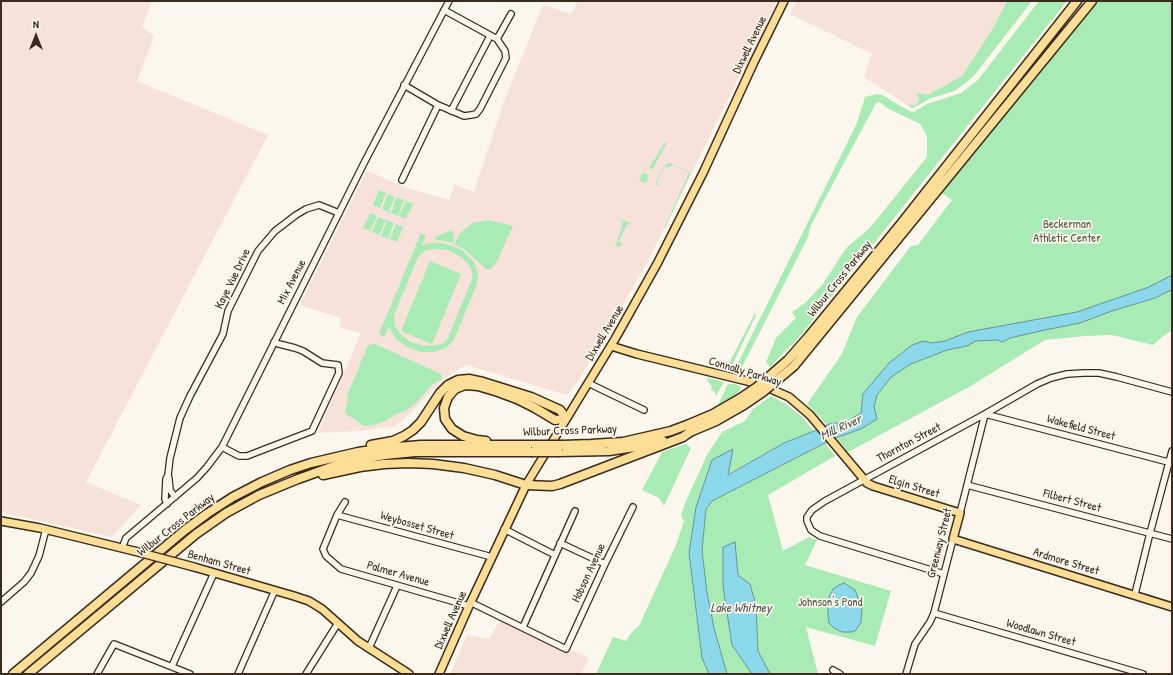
<!DOCTYPE html>
<style>
body{margin:0}
#map{position:relative;width:1173px;height:675px;overflow:hidden;background:#fbf7ec;font-family:"Patrick Hand",sans-serif}
canvas{display:block}
.frame{position:absolute;inset:0;border:2px solid #3b2a1e;pointer-events:none}
.north{position:absolute;left:16px;top:16px;width:40px;height:40px;-webkit-text-stroke:3px #fbf7ec;paint-order:stroke;rotate:0deg;font-size:11px;font-weight:700;line-height:16px;text-align:center;color:#3b2a1e}
.north::after{content:'';display:block;margin:auto;width:14px;height:18px;background:#3b2a1e;clip-path:polygon(50% 0,100% 100%,50% 72%,0 100%)}
</style>
<div id="map">
<canvas width="1173" height="675"></canvas>
<div class="frame"></div>
<div class="north">N</div>
</div>
<script>
const ctx = document.querySelector('canvas').getContext('2d');
ctx.lineJoin = 'round';
function fillPath(path, color) {
  ctx.fillStyle = color;
  ctx.fill(path, 'evenodd');
}
function poly(rows) {
  const path = new Path2D();
  for (const r of rows) {
    path.moveTo(r[0], r[1]);
    for (let i = 2; i < r.length; i += 2) path.lineTo(r[i], r[i + 1]);
  }
  return path;
}
function strokePath(path, color, width, dash) {
  ctx.strokeStyle = color;
  ctx.lineWidth = width;
  ctx.lineCap = dash ? 'butt' : 'round';
  ctx.setLineDash(dash || []);
  ctx.stroke(path);
}
function drawText(font, color, halo, rows, align = 'center') {
  ctx.font = font + ' "Patrick Hand",sans-serif';
  ctx.lineWidth = 3.5;
  ctx.setLineDash([]);
  ctx.textBaseline = 'middle';
  ctx.strokeStyle = halo;
  ctx.fillStyle = color;
  for (const [text, x, y, turn = 0] of rows) {
    ctx.save();
    ctx.translate(x, y);
    ctx.rotate((+turn || 0) * Math.PI / 180);
    ctx.textAlign = isNaN(turn) ? turn : align;
    if (halo) ctx.strokeText(text, 0, 0);
    ctx.fillText(text, 0, 0);
    ctx.restore();
  }
}
fillPath(poly([
 [1,1,152,1,142,27,154,36,137,81,268,135,86,482,141,505,112,537,1,512],
 [578,1,777,1,769,17,749,73,742,71,648,261,577,383,567,395,466,365,446,377,434,388,411,413,395,426,360,431,318,433,361,333,339,327,341,318,300,305,366,172,368,171,404,187,449,200,455,185,474,192,506,96,543,5,571,14],
 [796,1,1007,1,992,30,962,76,928,95,918,105,910,107,864,77,872,54,790,14],
 [500,620,567,653,569,649,589,658,581,674,450,674,467,635,489,639]
]), '#f7e2da');
fillPath(poly([
 [1007,1,1032,1,973,77,955,91,931,98,915,107,912,108,910,107,911,104,915,106,920,99,917,96,919,93,928,95,962,76,992,30],
 [1039,1,1067,1,800,336,770,367,766,362,776,338,796,318,792,312,805,303,823,284,846,248,869,229,927,157,927,136,920,124,887,108,880,102,876,103,811,225,808,237,739,373,734,371,857,123,865,97,877,94,882,95,909,111,914,112,927,104,961,93,978,80],
 [1096,1,1172,1,1172,330,1162,337,1153,345,1112,335,1085,336,1045,340,969,387,848,452,821,418,807,404,842,354,857,317,911,246,918,245,952,200,942,193],
 [665,142,667,143,652,170,649,168],
 [670,163,691,173,665,228,664,228,689,173,673,165,668,168,665,166,657,182,660,185,657,186,656,182,664,166],
 [642,173,649,175,646,183,639,181],
 [379,190,386,193,380,208,373,205],
 [388,194,395,197,389,212,382,209],
 [397,197,404,200,398,216,391,213],
 [406,201,413,204,406,219,399,216],
 [370,213,377,216,370,231,363,228],
 [378,217,386,220,379,235,372,232],
 [620,219,631,223,630,225,627,224,619,241,622,244,619,247,612,245,616,245,623,222,620,220],
 [387,220,394,223,388,239,381,236],
 [488,220,513,226,497,261,491,269,486,269,464,249,455,245,456,241,461,232,473,223],
 [396,224,403,227,397,242,390,239],
 [452,230,454,237,453,243,439,240,436,241,435,236,438,236],
 [421,233,426,236,422,245,431,243,443,243,453,246,462,250,474,262,478,274,477,284,454,340,446,348,434,352,420,352,407,347,395,338,389,327,384,337,379,334],
 [436,249,448,250,461,257,470,266,472,272,472,279,448,338,445,342,438,345,424,346,411,342,400,334,395,326,394,315,418,257,426,250],
 [430,261,461,274,432,344,401,331],
 [755,313,756,315,730,370,725,369,725,368,728,365],
 [375,344,441,374,442,379,432,385,416,403,407,410,396,414,383,422,374,425,364,426,345,413,348,399,347,396,368,345],
 [708,378,724,382,716,396,715,392,711,390,712,387,707,380],
 [728,384,734,384,740,386,740,390,735,396,718,405],
 [771,396,787,405,801,416,814,431,784,443,727,475,712,460,696,507,696,608,702,657,709,674,596,674,613,637,626,641,631,633,639,626,676,545,684,521,681,516,685,503,707,455,722,432,745,421,753,409],
 [825,443,835,456,768,495,783,551,809,537,817,540,805,565,891,591,875,646,806,627,818,674,770,674,758,651,756,605,750,584,738,575,732,645,752,674,727,674,714,628,707,593,702,550,706,509,712,501],
 [686,444,691,448,664,506,659,498,642,490,662,452]
]), '#a9ebb4');
const water = poly([
 [1172,275,1172,289,1171,290,1155,298,1112,311,1080,323,1040,331,1010,338,1003,342,997,340,976,341,967,346,947,350,911,364,891,377,877,395,874,406,877,419,861,429,838,437,825,443,712,501,706,509,702,550,707,593,714,628,727,674,709,674,702,658,689,553,696,507,712,460,733,449,728,475,784,443,814,431,829,424,846,422,861,413,863,394,889,363,912,345,923,341,932,343,945,341,968,332,1077,312,1149,287,1172,275],
 [735,542,738,575,750,584,756,605,758,651,770,674,752,674,732,645,723,586,723,547,735,542],
 [844,583,855,590,862,608,861,622,856,630,852,632,842,632,834,628,829,623,828,616,828,599,833,589,839,585,844,583]
]);
fillPath(water, '#8ad8e9');
strokePath(water, '#6a9298', 1);
const minor = poly([
 [444,10,497,39,511,14],
 [438,105,464,116,471,115,476,114,480,109,506,58,505,51,497,39],
 [451,111,490,36],
 [402,180,438,105,404,85],
 [588,383,644,410],
 [222,447,239,456,247,456,312,431,339,373,338,365,322,363,303,351,295,348,279,344,274,342],
 [168,475,170,458,180,418,190,396,223,334,228,311,258,251,275,231,296,215,306,209,319,205,339,213],
 [967,485,1172,539],
 [345,502,337,515,323,549,326,556,341,569,469,606],
 [167,504,165,499,166,479,168,475,169,479,170,490,175,497],
 [960,513,985,414,1172,463],
 [337,515,492,557],
 [504,529,555,555],
 [560,543,605,564],
 [122,548,126,538,197,478,207,467,222,447,364,163,449,1],
 [944,574,820,536,811,530,807,521,807,517,812,510,825,501,985,414,1037,384,1051,378,1067,374,1084,373,1099,373,1117,377,1172,392],
 [1135,594,1150,533,1172,451],
 [1,602,24,582,31,573,39,556,46,529],
 [470,602,566,649,605,564,633,507],
 [934,613,1143,674],
 [523,627,575,511],
 [369,648,397,586],
 [172,666,214,573],
 [833,670,840,674],
 [97,674,114,644,190,674],
 [238,674,275,590],
 [306,674,338,623],
 [906,674,915,644,930,622,934,613,953,539]
]);
const major = poly([
 [611,346,637,354,747,381,771,389,789,397,810,415,867,483,873,486,960,513,953,539,1172,607],
 [1,521,40,528,134,551],
 [194,567,294,596,309,601,322,609,358,641,409,674],
 [439,674,469,606,526,485,615,339,657,264,703,173,754,62,784,1]
]);
const highway = poly([
 [788,360,809,336,900,225,1077,1],
 [794,366,1092,1],
 [371,445,393,441,404,436,413,430,421,422,440,393,448,385,458,380,469,379,483,382,531,397,560,410,563,414,565,419,555,420,535,408,517,399,498,392,478,386,465,385,455,389,448,397,444,408,445,419,452,429,463,436,477,440,486,441],
 [563,445,591,444,623,442,671,431,687,425],
 [559,452,609,451,635,447,663,441],
 [323,475,360,467,384,464,408,463,433,464,464,468,495,475,526,485,552,486,560,484,683,437,690,432],
 [13,674,185,530,208,513,233,497,262,482,290,470,311,463,358,452,385,448,421,445,535,445],
 [28,674,196,534,226,513,259,495,298,479,334,466,356,460,385,455,415,452,531,452]
]);
strokePath(minor, '#3b2a1e', 8);
strokePath(major, '#3b2a1e', 10);
strokePath(highway, '#3b2a1e', 11);
strokePath(minor, '#fbf7ec', 5.5);
strokePath(major, '#fcde96', 7);
strokePath(highway, '#fcde96', 8);
const majorBridge = poly([
 [134,551,194,567]
]);
const highwayBridge = poly([
 [687,425,713,414,739,399,757,387,788,360],
 [690,432,716,421,744,405,763,392,794,366],
 [535,445,563,445],
 [531,452,559,452]
]);
strokePath(majorBridge, '#3b2a1e', 10, []);
strokePath(highwayBridge, '#3b2a1e', 11, []);
strokePath(majorBridge, '#fcde96', 7);
strokePath(highwayBridge, '#fcde96', 8);
drawText('12px', '#3b2a1e', '#fbf7ec', [
 ["Dixwell Avenue",750,45,-64],
 ["Kaye Vue Drive",233,279,-64],
 ["Wilbur Cross Parkway",840,279,-51],
 ["Mix Avenue",292,282,-63],
 ["Dixwell Avenue",605,333,-59],
 ["Connolly Parkway",745,372,17],
 ["Wakefield Street",1081,428,15],
 ["Wilbur Cross Parkway",570,431,-2],
 ["Thornton Street",909,443,-28],
 ["Elgin Street",914,487,17],
 ["Filbert Street",1072,501,15],
 ["Wilbur Cross Parkway",176,525,-38],
 ["Weybosset Street",417,526,16],
 ["Greenway Street",940,543,-76],
 ["Ardmore Street",1066,562,17],
 ["Benham Street",219,563,16],
 ["Hobson Avenue",589,573,-65],
 ["Palmer Avenue",398,574,16],
 ["Dixwell Avenue",451,620,-66],
 ["Woodlawn Street",1041,633,16]
]);
drawText('12px', '#565a44', '#fbf7ec', [
 ["Beckerman",1067,225],
 ["Athletic Center",1067,239],
 ["Johnson's Pond",830,603]
]);
drawText('italic 13px', '#4f5651', '#fbf7ec', [
 ["Mill River",841,428,-24],
 ["Lake Whitney",741,609]
]);
</script>
